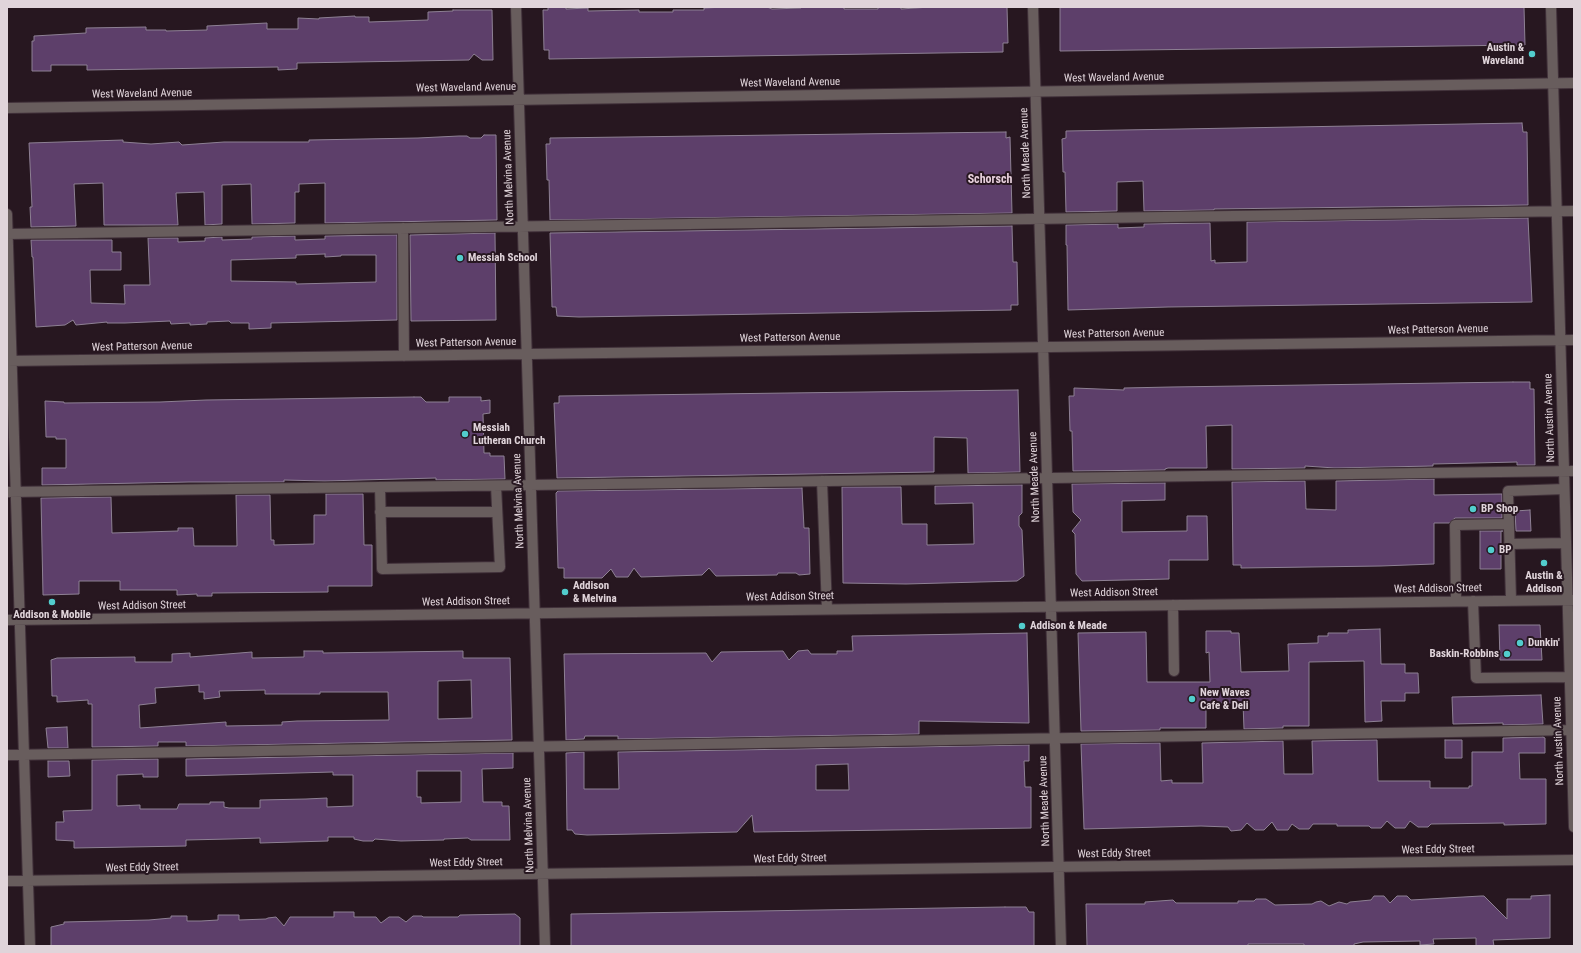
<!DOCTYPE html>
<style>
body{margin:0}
#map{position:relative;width:1581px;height:953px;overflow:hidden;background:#271720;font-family:"Roboto Condensed",sans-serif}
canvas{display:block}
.frame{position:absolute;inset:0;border:8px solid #e0d4da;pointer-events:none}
</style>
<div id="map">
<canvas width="1581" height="953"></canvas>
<div class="frame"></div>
</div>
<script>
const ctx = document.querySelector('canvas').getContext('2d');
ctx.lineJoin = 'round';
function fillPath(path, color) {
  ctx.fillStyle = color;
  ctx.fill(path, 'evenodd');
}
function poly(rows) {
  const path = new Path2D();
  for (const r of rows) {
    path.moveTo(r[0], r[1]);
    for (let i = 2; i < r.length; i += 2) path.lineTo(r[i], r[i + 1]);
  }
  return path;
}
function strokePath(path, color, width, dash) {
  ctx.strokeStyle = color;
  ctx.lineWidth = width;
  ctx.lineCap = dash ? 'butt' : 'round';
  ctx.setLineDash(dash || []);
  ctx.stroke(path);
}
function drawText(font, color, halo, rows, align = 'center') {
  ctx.font = font + ' "Roboto Condensed",sans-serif';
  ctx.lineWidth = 4;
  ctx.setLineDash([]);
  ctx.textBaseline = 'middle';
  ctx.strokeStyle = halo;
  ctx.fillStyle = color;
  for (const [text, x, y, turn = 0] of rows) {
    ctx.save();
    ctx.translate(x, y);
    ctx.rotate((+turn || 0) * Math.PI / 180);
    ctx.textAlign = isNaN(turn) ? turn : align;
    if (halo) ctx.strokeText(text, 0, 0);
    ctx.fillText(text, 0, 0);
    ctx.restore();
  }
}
const building = poly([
 [548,7,566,7,566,9,588,8,588,11,639,10,639,12,673,12,673,10,704,10,704,8,725,7,767,7,772,9,801,8,801,7,844,7,844,9,878,9,878,7,901,7,901,9,930,7,1007,7,1008,43,1003,43,1003,52,549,59,549,50,544,50,543,10,548,10,548,7],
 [1060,7,1524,7,1525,45,1060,51,1060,7],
 [453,10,492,10,493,60,482,60,474,54,469,60,297,63,297,69,278,70,278,67,87,70,87,65,51,65,51,71,32,71,32,41,34,41,34,36,86,33,86,28,146,27,146,30,166,30,166,31,207,30,207,26,267,23,267,29,298,29,298,18,319,19,319,18,355,16,355,17,369,17,369,22,428,20,428,12,453,11,453,10],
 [1522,123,1523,132,1527,132,1528,205,1214,209,1214,210,1144,211,1143,181,1117,182,1117,211,1066,212,1065,172,1063,172,1062,139,1066,138,1066,131,1522,123],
 [1006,132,1006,138,1010,137,1012,213,550,220,549,180,547,180,546,144,550,144,550,138,1006,132],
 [484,135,496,135,497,220,325,223,325,183,299,184,299,192,295,192,295,223,252,224,251,184,222,185,222,224,205,225,204,192,176,193,178,225,104,225,103,183,74,184,76,226,31,227,30,207,32,207,29,143,123,140,123,142,151,144,179,142,182,145,224,142,309,142,309,140,418,138,459,136,467,136,470,138,481,138,484,135],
 [1528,218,1532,302,1168,307,1068,310,1067,245,1066,245,1066,225,1118,224,1118,228,1144,227,1144,224,1210,223,1211,261,1215,260,1215,263,1247,262,1247,222,1528,218],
 [1012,226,1013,262,1017,262,1018,305,1011,305,1011,310,579,317,557,316,556,307,552,307,550,233,1012,226],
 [495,233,496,320,411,321,410,235,495,233],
 [397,235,397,320,271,323,271,328,249,329,249,323,231,323,229,321,207,322,207,324,190,325,190,323,171,324,170,321,125,323,107,323,107,322,76,325,73,320,65,325,36,327,33,257,32,257,31,240,112,240,112,252,121,252,121,270,90,270,91,303,125,304,124,285,150,285,148,238,178,238,178,242,205,241,205,238,222,237,222,240,252,239,252,237,295,236,295,240,325,239,325,236,397,235],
 [325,254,325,257,341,256,341,255,376,255,376,282,296,284,296,282,231,281,231,260,296,258,296,255,325,254],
 [1513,382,1530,382,1530,389,1534,389,1535,465,1517,465,1517,462,1433,464,1433,466,1335,468,1305,466,1305,468,1232,469,1232,425,1206,426,1207,468,1168,468,1165,469,1165,470,1073,471,1072,431,1070,431,1069,396,1074,396,1074,388,1124,390,1124,388,1171,387,1513,382],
 [1018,390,1020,472,968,473,967,438,934,437,934,472,557,478,554,403,559,403,559,396,1018,390],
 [414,397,421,397,426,402,449,402,449,397,481,397,481,401,490,400,490,413,483,414,484,453,490,453,490,456,504,456,505,479,436,480,436,478,325,481,284,480,284,482,189,482,42,485,42,468,66,468,66,439,56,439,56,437,46,437,45,401,64,402,64,403,160,402,206,400,414,397],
 [1434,479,1434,495,1502,494,1502,518,1455,518,1449,523,1434,523,1434,564,1381,566,1241,568,1241,565,1233,565,1232,482,1305,481,1306,509,1336,510,1336,481,1434,479],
 [1165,483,1165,500,1122,501,1122,532,1187,531,1187,516,1207,516,1208,560,1169,560,1169,579,1082,581,1076,574,1075,534,1072,531,1081,520,1073,512,1072,484,1165,483],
 [1022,485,1022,513,1019,516,1019,526,1022,530,1024,576,1017,581,906,584,843,583,842,487,901,487,902,524,927,524,927,545,974,544,973,503,935,504,935,486,1022,485],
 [802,488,804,528,809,528,810,574,799,575,796,573,778,573,777,575,716,576,709,568,702,575,641,577,634,568,628,577,616,577,611,569,602,578,564,578,564,568,558,568,556,493,558,491,802,488],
 [326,494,363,494,364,545,372,545,372,586,328,586,328,592,212,593,212,596,197,596,197,594,177,595,177,590,120,590,120,581,79,581,79,594,43,595,41,498,111,497,112,533,178,531,178,528,193,528,194,546,237,546,236,495,270,495,271,540,274,540,274,545,314,544,314,515,326,515,326,494],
 [1530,510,1531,531,1516,531,1515,511,1530,510],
 [1480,531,1503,531,1501,531,1501,569,1480,569,1480,531],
 [1499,625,1540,625,1542,660,1500,660,1499,625],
 [1380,629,1381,664,1405,664,1405,673,1418,673,1419,693,1405,693,1405,701,1381,701,1382,721,1365,722,1364,661,1309,662,1309,726,1283,726,1283,728,1244,729,1243,703,1206,703,1206,728,1160,728,1160,730,1081,731,1078,633,1146,632,1147,682,1210,682,1209,652,1206,653,1206,631,1231,631,1231,633,1239,633,1241,672,1289,671,1288,644,1318,643,1318,636,1328,636,1328,633,1348,633,1348,630,1380,629],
 [1027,633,1029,723,919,721,919,734,618,739,618,736,585,736,584,739,566,740,564,654,706,653,712,662,721,652,783,651,789,660,798,651,808,650,811,654,837,654,837,651,853,651,852,636,1027,633],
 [304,651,323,651,323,653,463,651,463,658,510,658,512,740,186,746,186,742,158,742,158,746,92,747,92,704,88,704,88,700,57,702,57,696,52,696,51,660,57,658,135,657,135,662,172,662,172,654,190,653,190,657,252,652,252,658,304,657,304,651],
 [471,680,472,718,438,719,438,681,471,680],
 [199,685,199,692,204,692,204,699,220,697,219,691,265,690,265,694,320,694,320,692,388,692,389,720,297,721,282,722,282,725,226,726,226,722,140,728,139,705,156,703,155,688,199,685],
 [1541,695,1543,724,1503,725,1503,723,1453,724,1452,697,1541,695],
 [67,727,68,748,48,748,46,728,67,727],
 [1543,737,1545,738,1545,753,1519,753,1520,779,1546,779,1546,824,1504,825,1504,823,1431,824,1428,827,1418,827,1410,821,1405,828,1395,828,1387,821,1381,828,1371,828,1369,826,1337,826,1337,824,1313,824,1309,829,1299,829,1292,824,1288,830,1277,830,1272,822,1264,830,1255,830,1247,823,1241,830,1231,831,1228,827,1201,826,1084,829,1081,744,1160,743,1161,781,1172,780,1172,783,1203,783,1202,743,1283,741,1284,774,1313,774,1312,741,1377,740,1378,781,1430,781,1430,788,1469,788,1469,786,1472,786,1472,752,1503,752,1503,738,1543,737],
 [1445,740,1462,740,1462,758,1445,758,1445,740],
 [1029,745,1029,761,1024,761,1025,787,1031,787,1031,828,754,832,752,815,737,832,587,835,575,834,572,830,567,830,566,753,584,752,584,789,619,789,618,752,1029,745],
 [848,764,849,790,816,790,816,765,848,764],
 [513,753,513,768,482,769,483,802,502,802,502,806,509,806,510,840,471,840,468,838,444,839,444,840,401,841,375,839,373,841,363,841,354,839,354,837,328,837,328,841,260,843,260,838,230,839,186,840,186,846,74,848,74,841,56,840,56,822,64,822,63,811,92,810,92,760,158,759,158,777,143,777,143,774,117,775,117,806,140,805,140,809,177,809,179,804,210,804,210,802,224,802,224,807,229,808,260,808,260,800,306,799,327,798,327,807,353,806,353,775,333,775,333,772,186,776,186,759,513,753],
 [417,771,461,771,461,802,421,803,421,797,417,797,417,771],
 [48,761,69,761,70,776,48,777,48,761],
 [1550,895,1550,938,1493,940,1494,946,1476,946,1476,938,1433,939,1434,944,1420,945,1420,941,1363,942,1354,944,1354,946,1304,946,1304,944,1248,944,1248,946,1087,946,1086,904,1145,904,1145,902,1173,900,1176,903,1238,903,1238,901,1254,901,1256,899,1266,899,1275,905,1312,904,1316,902,1321,901,1329,906,1339,902,1347,904,1350,902,1371,900,1374,896,1384,896,1390,903,1397,896,1407,896,1411,900,1481,896,1484,896,1507,919,1507,899,1531,899,1531,896,1550,895],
 [1005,907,1026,907,1029,912,1034,912,1034,946,571,946,571,914,1005,907],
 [334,912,354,912,354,917,376,917,381,923,389,917,399,917,406,922,413,916,422,916,423,917,458,917,460,915,515,914,520,918,520,946,51,946,51,927,64,924,64,922,149,920,171,918,171,916,187,916,187,921,201,921,218,920,218,915,239,915,239,920,266,919,268,918,276,917,284,926,290,917,334,917,334,912]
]);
fillPath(building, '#5d3f6a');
strokePath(building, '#8e8194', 1);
const minor = poly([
 [516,7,545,946],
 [1033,7,1061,946],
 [1551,7,1574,827],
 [7,108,1574,83],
 [7,214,30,946],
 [403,228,404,356],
 [7,234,1574,211],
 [7,361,1574,340],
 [822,481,827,609],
 [380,487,382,569,500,567,496,486],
 [7,492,1574,471],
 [380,512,497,512],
 [1509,544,1566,543],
 [1511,600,1508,491,1564,489],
 [1456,601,1455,525,1509,524],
 [1473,601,1476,678,1570,677],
 [1173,605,1174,671],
 [7,620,1574,600],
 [7,755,1574,730],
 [7,881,1574,860]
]);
strokePath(minor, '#41313a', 12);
strokePath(minor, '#685d5d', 10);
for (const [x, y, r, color] of [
 [1532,54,4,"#52cdcd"],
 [460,258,4,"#52cdcd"],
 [465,434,4,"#52cdcd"],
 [1473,509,4,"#52cdcd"],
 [1491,550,4,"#52cdcd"],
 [1544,563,4,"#52cdcd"],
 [565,592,4,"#52cdcd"],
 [52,602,4,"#52cdcd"],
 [1022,626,4,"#52cdcd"],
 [1520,643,4,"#52cdcd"],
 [1507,654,4,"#52cdcd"],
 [1192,699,4,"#52cdcd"]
]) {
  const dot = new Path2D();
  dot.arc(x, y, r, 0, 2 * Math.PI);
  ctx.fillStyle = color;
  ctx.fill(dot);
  strokePath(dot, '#271720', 1.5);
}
drawText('bold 11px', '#e0d4da', '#271720', [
 ["Austin &",1524,48,"right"],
 ["Waveland",1524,61,"right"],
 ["Messiah School",468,258],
 ["Messiah",473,428],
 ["Lutheran Church",473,441],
 ["BP Shop",1481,509],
 ["BP",1499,550],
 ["Austin &",1544,576,"center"],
 ["Addison",1544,589,"center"],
 ["Addison",573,586],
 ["& Melvina",573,599],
 ["Addison & Mobile",52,615,"center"],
 ["Addison & Meade",1030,626],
 ["Dunkin'",1528,643],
 ["Baskin-Robbins",1499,654,"right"],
 ["New Waves",1200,693],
 ["Cafe & Deli",1200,706]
], 'left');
drawText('11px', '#e0d4da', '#271720', [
 ["West Waveland Avenue",1114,78,-1],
 ["West Waveland Avenue",790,83,-1],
 ["West Waveland Avenue",466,88,-1],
 ["West Waveland Avenue",142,94,-1],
 ["North Meade Avenue",1026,153,-92],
 ["North Melvina Avenue",509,177,-92],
 ["West Patterson Avenue",1438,330,-1],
 ["West Patterson Avenue",1114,334,-1],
 ["West Patterson Avenue",790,338,-1],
 ["West Patterson Avenue",466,343,-1],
 ["West Patterson Avenue",142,347,-1],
 ["North Austin Avenue",1550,418,-92],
 ["North Meade Avenue",1035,477,-92],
 ["North Melvina Avenue",519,501,-92],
 ["West Addison Street",1438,589,-1],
 ["West Addison Street",1114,593,-1],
 ["West Addison Street",790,597,-1],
 ["West Addison Street",466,602,-1],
 ["West Addison Street",142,606,-1],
 ["North Austin Avenue",1559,741,-92],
 ["North Meade Avenue",1045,801,-92],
 ["North Melvina Avenue",529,825,-92],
 ["West Eddy Street",1438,850,-1],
 ["West Eddy Street",1114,854,-1],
 ["West Eddy Street",790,859,-1],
 ["West Eddy Street",466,863,-1],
 ["West Eddy Street",142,868,-1]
]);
drawText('bold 12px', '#e8d1dd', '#271720', [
 ["Schorsch",990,180]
]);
</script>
